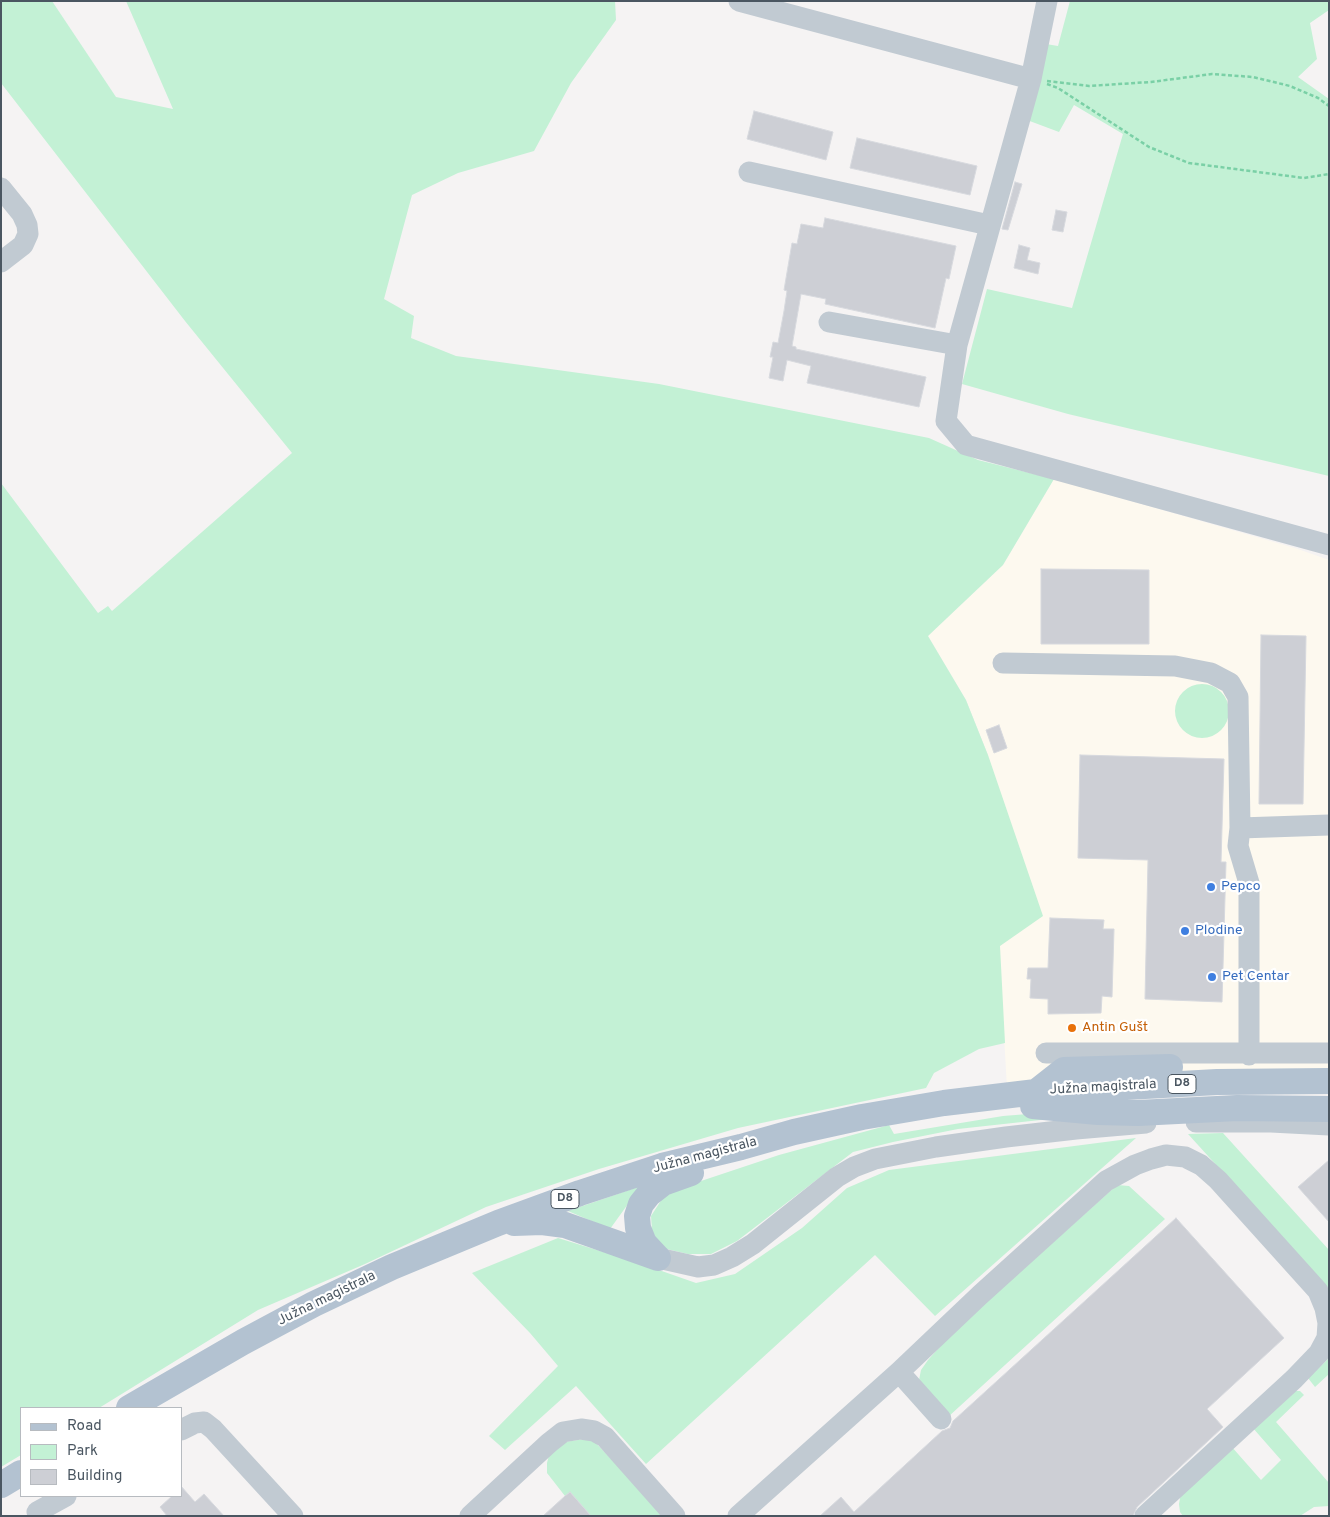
<!DOCTYPE html>
<meta charset="utf-8">
<style>
body{margin:0}
#map{position:relative;width:1330px;height:1517px;overflow:hidden;background:#f5f3f3;font-family:Overpass,sans-serif}
canvas{display:block}
.frame{position:absolute;inset:0;border:2px solid #4a5661;pointer-events:none}
.legend{position:absolute;left:20px;top:1407px;width:162px;height:90px;box-sizing:border-box;background:#fff;border:1px solid #b7bbc0;margin:0;padding:6px 9px;list-style:none;font-size:15px;color:#4a5661}
.legend li{display:flex;align-items:center;gap:10px;height:25px}
.legend b{width:25px;border:1px solid #b7bbc0}
</style>
<div id="map">
<canvas width="1330" height="1517"></canvas>
<div class="frame"></div>
<ul class="legend">
<li><b style="height:6px;background:#b3c2d1"></b>Road</li>
<li><b style="height:14px;background:#c3f1d5"></b>Park</li>
<li><b style="height:14px;background:#cdcfd5"></b>Building</li>
</ul>
</div>
<script>
const ctx = document.querySelector('canvas').getContext('2d');
ctx.lineJoin = 'round';
function fillPath(path, color) {
  ctx.fillStyle = color;
  ctx.fill(path, 'evenodd');
}
function poly(rows) {
  const path = new Path2D();
  for (const r of rows) {
    if (r.length === 3) {
      path.moveTo(r[0] + r[2], r[1]);
      path.arc(r[0], r[1], r[2], 0, 2 * Math.PI);
      continue;
    }
    path.moveTo(r[0], r[1]);
    for (let i = 2; i < r.length; i += 2) path.lineTo(r[i], r[i + 1]);
  }
  return path;
}
function strokePath(path, color, width, dash) {
  ctx.strokeStyle = color;
  ctx.lineWidth = width;
  ctx.lineCap = dash ? 'butt' : 'round';
  ctx.setLineDash(dash || []);
  ctx.stroke(path);
}
function drawText(font, color, halo, rows, align = 'center') {
  ctx.font = font + ' Overpass,sans-serif';
  ctx.lineWidth = 4.5;
  ctx.setLineDash([]);
  ctx.textBaseline = 'middle';
  ctx.strokeStyle = halo;
  ctx.fillStyle = color;
  for (const [text, x, y, turn = 0] of rows) {
    ctx.save();
    ctx.translate(x, y);
    ctx.rotate((+turn || 0) * Math.PI / 180);
    ctx.textAlign = isNaN(turn) ? turn : align;
    if (halo) ctx.strokeText(text, 0, 0);
    ctx.fillText(text, 0, 0);
    ctx.restore();
  }
}
fillPath(poly([
 [1054,479,1295,548,1329,560,1329,1073,1007,1088,988,755,966,700,928,636,1003,565]
]), '#fdf9ef');
fillPath(poly([
 [1,1,52,1,116,97,173,109,126,1,615,1,616,20,571,83,534,151,458,173,412,195,384,299,414,316,411,338,456,356,659,384,929,438,978,460,1054,479,1003,565,928,636,966,700,988,755,1043,916,1000,946,1005,1043,979,1049,934,1073,926,1088,738,1128,599,1169,486,1207,365,1264,258,1310,99,1408,21,1408,21,1455,1,1467,1,483,98,613,108,606,112,611,292,453,185,321,1,83],
 [1070,1,1329,1,1329,10,1310,23,1317,59,1298,77,1329,99,1329,476,1068,414,962,384,987,289,1072,308,1123,134,1074,105,1059,132,1027,120,1046,44,1058,46],
 [1202,711,27],
 [1065,1111,1095,1114,958,1129,893,1142,853,1152,737,1241,711,1254,688,1254,662,1248,656,1240,652,1230,651,1216,662,1199,674,1190,779,1155,889,1125,894,1134,1003,1116],
 [1223,1133,1329,1250,1329,1289,1188,1134],
 [1136,1138,935,1316,875,1255,646,1464,576,1386,505,1450,489,1436,558,1366,530,1333,472,1273,558,1238,636,1262,696,1283,735,1274,802,1228,847,1188,889,1170],
 [1117,1185,1129,1186,1165,1219,948,1417,919,1380,921,1370,928,1360,954,1331],
 [641,1186,610,1229,568,1211],
 [1329,1358,1329,1374,1315,1387,1308,1378],
 [1293,1391,1300,1391,1304,1395,1276,1422,1329,1483,1329,1506,1314,1507,1300,1516,1183,1516,1180,1512,1179,1504,1181,1493,1231,1446,1261,1480,1281,1460,1252,1427],
 [591,1438,666,1516,591,1516,570,1492,565,1496,547,1473,547,1463,549,1455,558,1443]
]), '#c3f1d5');
const building = poly([
 [754,111,833,132,826,160,747,139,754,111],
 [857,138,977,166,970,195,850,168,857,138],
 [1015,182,1022,184,1008,230,1002,229,1015,182],
 [1056,210,1067,212,1063,232,1052,230,1056,210],
 [825,218,956,246,949,279,946,278,935,328,825,304,826,299,801,294,792,346,796,347,796,349,926,377,919,407,807,383,811,366,787,360,783,381,769,378,773,357,770,357,773,342,778,343,784,311,787,291,784,290,792,243,797,244,801,224,823,228,825,218],
 [1019,245,1030,248,1027,260,1040,263,1038,274,1014,268,1019,245],
 [1041,569,1149,570,1149,644,1041,644,1041,569],
 [1261,635,1306,636,1303,804,1259,804,1261,635],
 [999,725,1007,748,994,753,986,730,999,725],
 [1080,755,1224,759,1221,862,1226,862,1222,1002,1145,999,1148,860,1078,858,1080,755],
 [1050,918,1104,920,1103,929,1114,929,1112,997,1102,996,1101,1013,1048,1014,1048,999,1030,998,1031,979,1027,979,1028,968,1048,968,1050,918],
 [1329,1160,1329,1222,1298,1187,1329,1160],
 [1176,1218,1284,1338,1207,1409,1223,1427,1137,1507,1133,1516,820,1516,841,1497,854,1512,942,1431,950,1428,953,1421,1176,1218],
 [181,1486,195,1502,204,1494,224,1516,167,1516,160,1507,172,1496,181,1496,181,1486],
 [570,1492,591,1516,543,1516,565,1496,570,1492]
]);
fillPath(building, '#cdcfd5');
strokePath(building, '#d7d9de', 1);
strokePath(poly([
 [1047,81,1089,86,1151,82,1212,74,1253,77,1290,86,1318,98,1329,106],
 [1047,84,1058,88,1149,147,1189,163,1304,178,1329,174]
]), '#7ad0a6', 2.5, [4, 2.5]);
strokePath(poly([
 [739,1,1031,79],
 [1047,1,1031,79,957,345,946,421,966,445,1329,545],
 [749,172,989,225],
 [1,188,22,214,27,225,28,234,23,245,1,262],
 [829,322,957,345],
 [1003,663,1175,666,1211,673,1230,683,1238,697,1240,828,1238,846,1249,883,1249,1055],
 [1240,828,1329,825],
 [1046,1053,1329,1053],
 [1196,1122,1271,1122,1329,1125],
 [658,1258,698,1267,714,1265,732,1257,753,1244,837,1177,854,1167,875,1159,936,1147,1006,1137,1076,1129,1146,1123],
 [899,1372,941,1419],
 [181,1430,195,1423,204,1422,213,1429,293,1516],
 [37,1512,66,1496],
 [470,1516,549,1443,563,1432,581,1429,594,1431,605,1437,675,1516],
 [738,1516,899,1372,980,1295,1106,1181,1135,1165,1151,1159,1166,1155,1185,1157,1201,1165,1218,1180,1318,1291,1325,1308,1328,1323,1327,1338,1319,1353,1294,1379,1145,1516]
]), '#c1cad2', 21);
strokePath(poly([
 [1036,1092,1064,1070,1170,1067],
 [1033,1106,1098,1112,1138,1113,1237,1108,1329,1109],
 [514,1223,542,1222,565,1225,658,1258],
 [658,1258,644,1243,638,1228,637,1216,641,1204,649,1194,663,1183,691,1173],
 [129,1408,243,1342,314,1304,392,1267,498,1223,580,1193,662,1166,741,1147,794,1132,862,1117,944,1103,1036,1092,1217,1082,1329,1081],
 [1,1485,21,1473]
]), '#b3c2d1', 26);
for (const [x, y, r, color] of [
 [1211,887,5,"#3f7fe0"],
 [1185,931,5,"#3f7fe0"],
 [1212,977,5,"#3f7fe0"],
 [1072,1028,5,"#e8710a"]
]) {
  const dot = new Path2D();
  dot.arc(x, y, r, 0, 2 * Math.PI);
  ctx.fillStyle = color;
  ctx.fill(dot);
  strokePath(dot, '#fff', 2);
}
for (const [x, y, w] of [
 [1182,1084,28],
 [565,1199,28]
]) {
  const box = new Path2D();
  box.roundRect(x - w / 2, y - 9.5, w, 19, 4);
  ctx.fillStyle = '#fff';
  ctx.fill(box);
  strokePath(box, '#4a5661', 1);
}
drawText('bold 12px', '#4a5661', null, [
 ["D8",1182,1084],
 ["D8",565,1199]
]);
drawText('14px', '#366cbe', '#fff', [
 ["Pepco",1221,887],
 ["Plodine",1195,931],
 ["Pet Centar",1222,977]
], 'left');
drawText('14px', '#c56008', '#fff', [
 ["Antin Gušt",1082,1028]
], 'left');
drawText('14px', '#4a5661', '#fff', [
 ["Južna magistrala",1103,1088,-3],
 ["Južna magistrala",705,1156,-15],
 ["Južna magistrala",327,1299,-26]
]);
</script>
